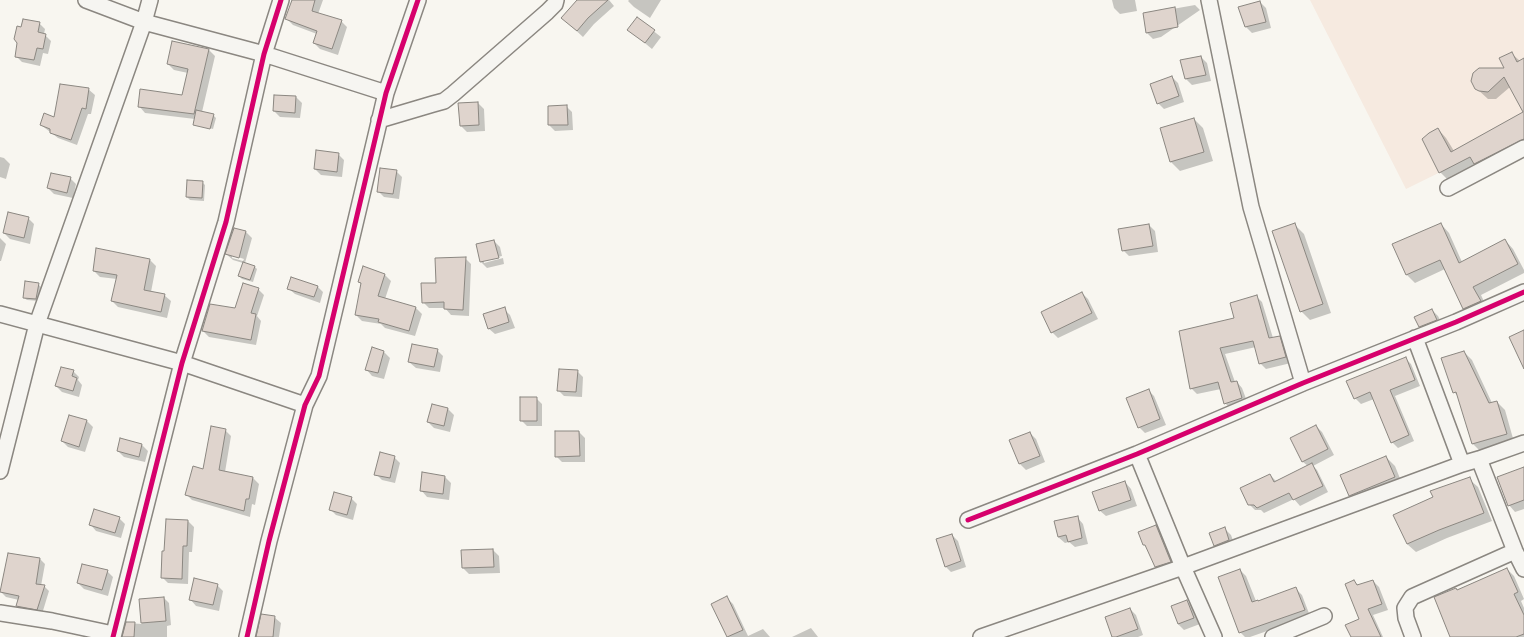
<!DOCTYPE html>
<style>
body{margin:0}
canvas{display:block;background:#f8f6f0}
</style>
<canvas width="1524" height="637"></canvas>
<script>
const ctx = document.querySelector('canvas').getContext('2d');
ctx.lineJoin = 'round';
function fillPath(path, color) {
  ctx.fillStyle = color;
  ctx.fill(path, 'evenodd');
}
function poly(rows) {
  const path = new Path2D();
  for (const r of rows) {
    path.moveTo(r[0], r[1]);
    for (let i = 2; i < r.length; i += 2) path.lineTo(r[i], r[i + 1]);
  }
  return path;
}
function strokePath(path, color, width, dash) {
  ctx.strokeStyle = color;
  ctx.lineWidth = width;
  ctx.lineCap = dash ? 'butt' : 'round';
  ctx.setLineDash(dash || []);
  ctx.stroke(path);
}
fillPath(poly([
 [1310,0,1524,0,1524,131,1406,189]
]), '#f6eae0');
fillPath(poly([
 [294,0,323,0,318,14,341,21,347,27,338,55,320,49,314,43,317,34,293,25,287,19],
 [582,0,609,0,614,6,594,24,583,37,569,24],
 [629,0,661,0,650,18,634,7,628,1],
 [1112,0,1135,0,1137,11,1120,14,1114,8],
 [1260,2,1266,8,1271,28,1252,33,1246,27],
 [1195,5,1200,10,1161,37,1153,39,1147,33,1144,14],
 [637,18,661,37,652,49,629,30],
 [39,23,45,29,44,34,51,41,48,54,43,53,40,66,22,62,16,56,22,28],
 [173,42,209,50,215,56,202,112,213,115,216,118,213,129,196,124,196,126,194,124,195,119,145,113,139,106,183,96,188,73,174,70,168,64],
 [1511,53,1520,61,1524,59,1524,111,1510,87,1496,99,1488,99,1476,88,1474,73,1476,70,1483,68,1506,69],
 [1201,57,1207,63,1211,81,1192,85,1186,79],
 [1172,77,1178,83,1184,102,1164,109,1158,103],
 [88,89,95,95,91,114,88,114,77,145,58,138,41,125,55,118],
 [296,97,302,103,300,118,280,117,274,111],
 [478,103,484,109,485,131,467,132,461,126],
 [566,106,572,112,573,130,555,131,549,125],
 [1524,113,1524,150,1448,180,1440,172,1438,129,1446,138,1454,151],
 [1194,119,1203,128,1213,161,1180,171,1171,162],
 [338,154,344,160,342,177,321,175,315,169],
 [0,157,4,158,10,164,6,179,0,177],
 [396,171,402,177,399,199,384,197,378,191],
 [70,178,76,184,73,198,54,194,48,188],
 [202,182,205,185,204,201,190,200,187,197],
 [28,218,34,224,30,244,10,239,4,233],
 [1441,224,1449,233,1462,262,1505,240,1513,249,1524,270,1524,273,1481,295,1488,310,1473,317,1464,308,1445,269,1415,283,1406,274],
 [1149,225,1155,231,1158,252,1129,256,1123,250],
 [1295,225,1304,234,1331,313,1310,320,1301,311],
 [234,229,246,232,252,238,245,263,254,266,257,269,253,282,242,279,239,276,243,263,233,260,226,254],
 [232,255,244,259,243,261,232,258],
 [0,238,6,244,1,261,0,261],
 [494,241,500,247,502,256,484,260,484,263,503,258,504,264,487,268,481,262,477,245],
 [97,249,150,260,156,266,151,292,164,295,171,301,167,318,118,307,112,301,117,279,100,277,94,271],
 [465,258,471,264,469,316,451,315,445,308,429,308,423,302,437,284],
 [385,275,391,281,385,299,416,308,422,314,415,336,385,328,381,324,362,321,356,315,362,285,359,282],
 [38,284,41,287,39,301,27,300,24,298],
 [317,286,323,292,320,303,295,294,288,288],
 [258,289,264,295,257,316,261,321,256,345,209,337,203,331,236,309],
 [1082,293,1088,299,1098,319,1058,338,1052,332],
 [1256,296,1262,302,1273,338,1279,337,1285,343,1291,363,1266,369,1260,363,1256,347,1225,354,1235,382,1237,382,1242,388,1248,404,1231,409,1225,403,1221,389,1197,394,1191,388,1236,319],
 [504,309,510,315,515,328,495,334,488,328],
 [1432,310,1438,316,1443,326,1426,333,1420,326],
 [437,350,443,356,440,372,416,368,409,362],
 [384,352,390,358,384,379,372,376,366,369],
 [1464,352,1472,360,1492,403,1497,402,1505,410,1514,442,1481,452,1473,444,1459,397,1454,392],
 [1405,358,1411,364,1420,386,1395,396,1414,441,1398,448,1392,442,1374,399,1361,404,1355,398],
 [73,371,79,377,78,380,82,385,79,397,62,392,56,386],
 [577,371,583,377,582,397,564,396,558,390],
 [1148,390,1154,396,1166,425,1145,433,1139,427],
 [536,398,542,404,542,426,527,426,521,420],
 [448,409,454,415,450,432,434,428,428,422],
 [87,421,93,427,85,452,68,447,62,441],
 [1316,426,1322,432,1334,455,1313,466,1317,470,1328,492,1300,506,1294,499,1264,513,1261,510,1255,510,1249,504,1270,475,1276,481,1308,466,1303,462,1291,438],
 [225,430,231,436,225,472,253,478,259,484,255,505,252,504,250,517,192,500,186,494,204,470],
 [579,432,585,438,585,462,562,462,556,456],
 [1030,433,1036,439,1045,462,1026,470,1020,464,1011,441],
 [121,440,142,445,148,451,145,462,124,457,118,451],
 [394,457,400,463,395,483,382,480,376,474],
 [1386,457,1395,466,1403,486,1359,505,1350,496],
 [1524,468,1524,509,1515,512,1509,505],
 [423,474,445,477,451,483,449,500,427,497,421,490],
 [1469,479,1478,487,1492,521,1447,538,1416,552,1407,544,1434,498],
 [1125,482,1131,489,1137,506,1106,516,1099,510],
 [351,498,357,504,353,520,336,515,330,509],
 [1077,517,1083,524,1088,544,1075,547,1069,542,1065,543,1058,537],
 [119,518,125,524,121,538,96,531,90,524],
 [188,521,194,527,192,552,189,552,188,584,168,583,162,577],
 [1156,526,1162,532,1176,568,1162,573,1156,567,1147,548,1144,544],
 [1225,529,1231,535,1235,546,1221,552,1215,546],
 [952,535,958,541,966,567,951,572,945,566],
 [493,550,499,556,500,573,469,574,463,568],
 [9,554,40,559,45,564,41,586,44,586,49,591,42,614,22,611,17,606,19,600,6,597,1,592],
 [1507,569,1514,576,1524,599,1521,601,1524,608,1524,637,1452,637,1458,591],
 [1240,570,1246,576,1256,601,1259,602,1296,589,1302,595,1310,616,1250,637,1245,637,1240,632],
 [107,571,113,577,108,596,84,589,78,583],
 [1354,581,1359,586,1373,581,1379,587,1388,610,1373,615,1383,637,1352,637,1360,619],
 [217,585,223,591,219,611,196,606,190,599],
 [164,598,169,603,171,625,167,626,167,637,123,637,127,623,142,624,140,600],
 [727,598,733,604,748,636,763,629,770,637,728,637,712,604],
 [1187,601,1193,607,1200,624,1184,630,1178,624],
 [1130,609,1136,615,1143,635,1138,637,1113,637],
 [274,617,281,623,279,637,257,637],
 [811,628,818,637,792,637]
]), '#0003');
const building = poly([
 [292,0,315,0,312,11,342,20,332,49,313,43,317,31,285,19,292,0],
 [577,0,608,0,588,18,577,31,561,18,577,0],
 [1260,1,1266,22,1245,27,1238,7,1260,1],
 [1175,7,1178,27,1146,33,1143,13,1175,7],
 [637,17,655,30,645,43,627,30,637,17],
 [23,19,40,22,38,32,46,34,43,49,37,48,34,60,15,57,17,43,14,39,17,26,21,27,23,19],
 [172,41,209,49,194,114,138,107,140,89,182,95,188,69,167,64,172,41],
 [1512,52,1517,62,1524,58,1524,139,1474,164,1470,157,1439,173,1422,139,1429,133,1438,128,1451,152,1523,112,1504,77,1488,92,1479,91,1475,89,1471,81,1473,73,1479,68,1504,68,1499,58,1512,52],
 [1201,56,1206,75,1185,79,1180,60,1201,56],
 [1172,76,1179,96,1157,104,1150,84,1172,76],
 [60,84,89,88,86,109,82,108,71,140,50,133,50,129,40,125,44,113,54,117,60,84],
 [274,95,296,96,295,113,273,111,274,95],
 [478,102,479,125,460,126,458,103,478,102],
 [567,105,568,125,548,125,548,106,567,105],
 [196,110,214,114,210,129,193,125,196,110],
 [1194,118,1204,152,1170,162,1160,128,1194,118],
 [316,150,339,153,337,172,314,169,316,150],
 [380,168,397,170,393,194,377,192,380,168],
 [51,173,71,177,67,193,47,188,51,173],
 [187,180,203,181,202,198,186,197,187,180],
 [8,212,29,217,24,238,3,233,8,212],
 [1295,223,1323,304,1300,312,1272,231,1295,223],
 [1441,223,1459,263,1505,239,1518,264,1473,287,1481,301,1463,309,1440,260,1406,275,1392,244,1441,223],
 [1149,224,1153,246,1122,251,1118,229,1149,224],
 [234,228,246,231,239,258,225,254,234,228],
 [494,240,499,258,480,262,476,244,494,240],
 [96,248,150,259,144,290,165,294,161,312,111,301,117,275,93,271,96,248],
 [466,257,463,310,444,309,444,302,422,303,421,283,436,283,435,258,466,257],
 [243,262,255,266,250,280,238,276,243,262],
 [363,266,385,274,378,296,416,307,409,331,378,322,379,319,355,315,361,283,358,282,363,266],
 [291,277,318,286,314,297,287,289,291,277],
 [25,281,39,283,36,299,23,298,25,281],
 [243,283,259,288,251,313,256,314,251,340,202,331,210,304,235,308,243,283],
 [1082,292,1092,313,1051,333,1041,312,1082,292],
 [1257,295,1269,338,1280,336,1286,357,1259,364,1253,341,1220,348,1231,382,1237,381,1242,398,1224,404,1218,382,1190,389,1179,331,1234,318,1230,303,1257,295],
 [505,307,509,322,488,329,483,314,505,307],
 [1432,309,1437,320,1419,327,1414,317,1432,309],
 [1524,330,1524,369,1509,337,1524,330],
 [412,344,438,349,434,367,408,362,412,344],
 [372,347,384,351,378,373,365,370,372,347],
 [1464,351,1489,403,1497,401,1507,434,1472,444,1456,392,1453,393,1441,358,1464,351],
 [1406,357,1415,380,1390,390,1409,435,1391,443,1370,392,1354,399,1346,381,1406,357],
 [61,367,74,370,72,376,77,378,73,391,55,386,61,367],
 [559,369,578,370,576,392,557,391,559,369],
 [1149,389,1160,419,1138,428,1126,398,1149,389],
 [520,397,537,397,537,421,520,421,520,397],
 [432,404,448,408,444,426,427,422,432,404],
 [69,415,87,420,79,447,61,441,69,415],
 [1316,425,1328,449,1302,462,1290,438,1316,425],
 [211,426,226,429,219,470,253,477,249,499,246,499,244,511,185,495,193,466,203,469,211,426],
 [555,431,579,431,580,456,555,457,555,431],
 [1030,432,1040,456,1019,464,1009,440,1030,432],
 [120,438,142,444,139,457,117,451,120,438],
 [380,452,395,456,390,478,374,475,380,452],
 [1386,456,1395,477,1349,496,1340,475,1386,456],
 [1312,463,1323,486,1293,500,1289,493,1257,508,1254,505,1248,505,1240,488,1270,474,1274,482,1312,463],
 [1524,467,1524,500,1508,506,1497,477,1524,467],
 [422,472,445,476,443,494,420,491,422,472],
 [1470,477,1484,513,1439,530,1407,544,1393,515,1433,497,1430,491,1470,477],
 [1125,481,1131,500,1099,511,1092,492,1125,481],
 [334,492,352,497,347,515,329,510,334,492],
 [94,509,120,517,115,533,89,525,94,509],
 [1078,516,1082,538,1068,542,1066,535,1058,537,1054,521,1078,516],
 [166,519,188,520,187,546,183,546,182,579,161,578,162,551,164,551,166,519],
 [1156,525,1171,562,1155,567,1145,545,1143,545,1138,532,1156,525],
 [1225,527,1229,540,1214,546,1209,533,1225,527],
 [952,534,961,561,945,567,936,539,952,534],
 [493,549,494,567,462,568,461,550,493,549],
 [8,553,40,558,36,584,45,585,37,610,16,606,19,596,0,592,8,553],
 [82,564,108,570,102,590,77,583,82,564],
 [1507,568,1518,592,1514,594,1524,615,1524,634,1516,637,1450,637,1434,597,1456,588,1457,590,1507,568],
 [1240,569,1252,602,1258,600,1258,601,1296,587,1305,610,1239,633,1218,577,1240,569],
 [194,578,218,584,213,605,189,600,194,578],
 [1354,580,1357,585,1373,580,1382,604,1368,609,1381,637,1351,637,1345,625,1359,619,1345,584,1354,580],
 [727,596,743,630,727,637,711,604,727,596],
 [164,597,166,621,141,623,139,599,164,597],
 [1187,600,1194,618,1178,624,1171,606,1187,600],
 [1130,608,1138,629,1116,637,1112,637,1105,617,1130,608],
 [261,614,275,616,273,637,256,637,261,614],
 [126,622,135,622,134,637,122,637,126,622]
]);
fillPath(building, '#dfd4cd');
strokePath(building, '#8b8781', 1);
const minor = poly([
 [86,0,144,22,264,54,386,93],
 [1209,0,1251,207,1303,383],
 [379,120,433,104,444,101,453,94,547,12,555,4,556,0],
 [1448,188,1524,148],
 [0,314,182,363,305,405],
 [1415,338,1462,464],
 [1137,454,1183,567,1214,637],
 [1479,459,1515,551,1524,569],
 [0,471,37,324,144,22,150,0],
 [968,520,1137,454,1303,383,1456,322,1524,292],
 [0,613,52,621,113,634],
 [113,637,182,363,226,222,264,54,281,0],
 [247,637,269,541,305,405,319,376,386,93,418,0],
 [981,637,1183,567,1462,464,1479,459,1524,443],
 [1273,637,1324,616],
 [1413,637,1406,618,1405,608,1412,597,1515,551]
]);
strokePath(minor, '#8b8781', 18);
strokePath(minor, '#f6f5f1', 15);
strokePath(poly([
 [968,520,1137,454,1303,383,1456,322,1524,292],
 [113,637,182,363,226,222,264,54,281,0],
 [247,637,269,541,305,405,319,376,386,93,418,0]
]), '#d6006c', 5);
</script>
